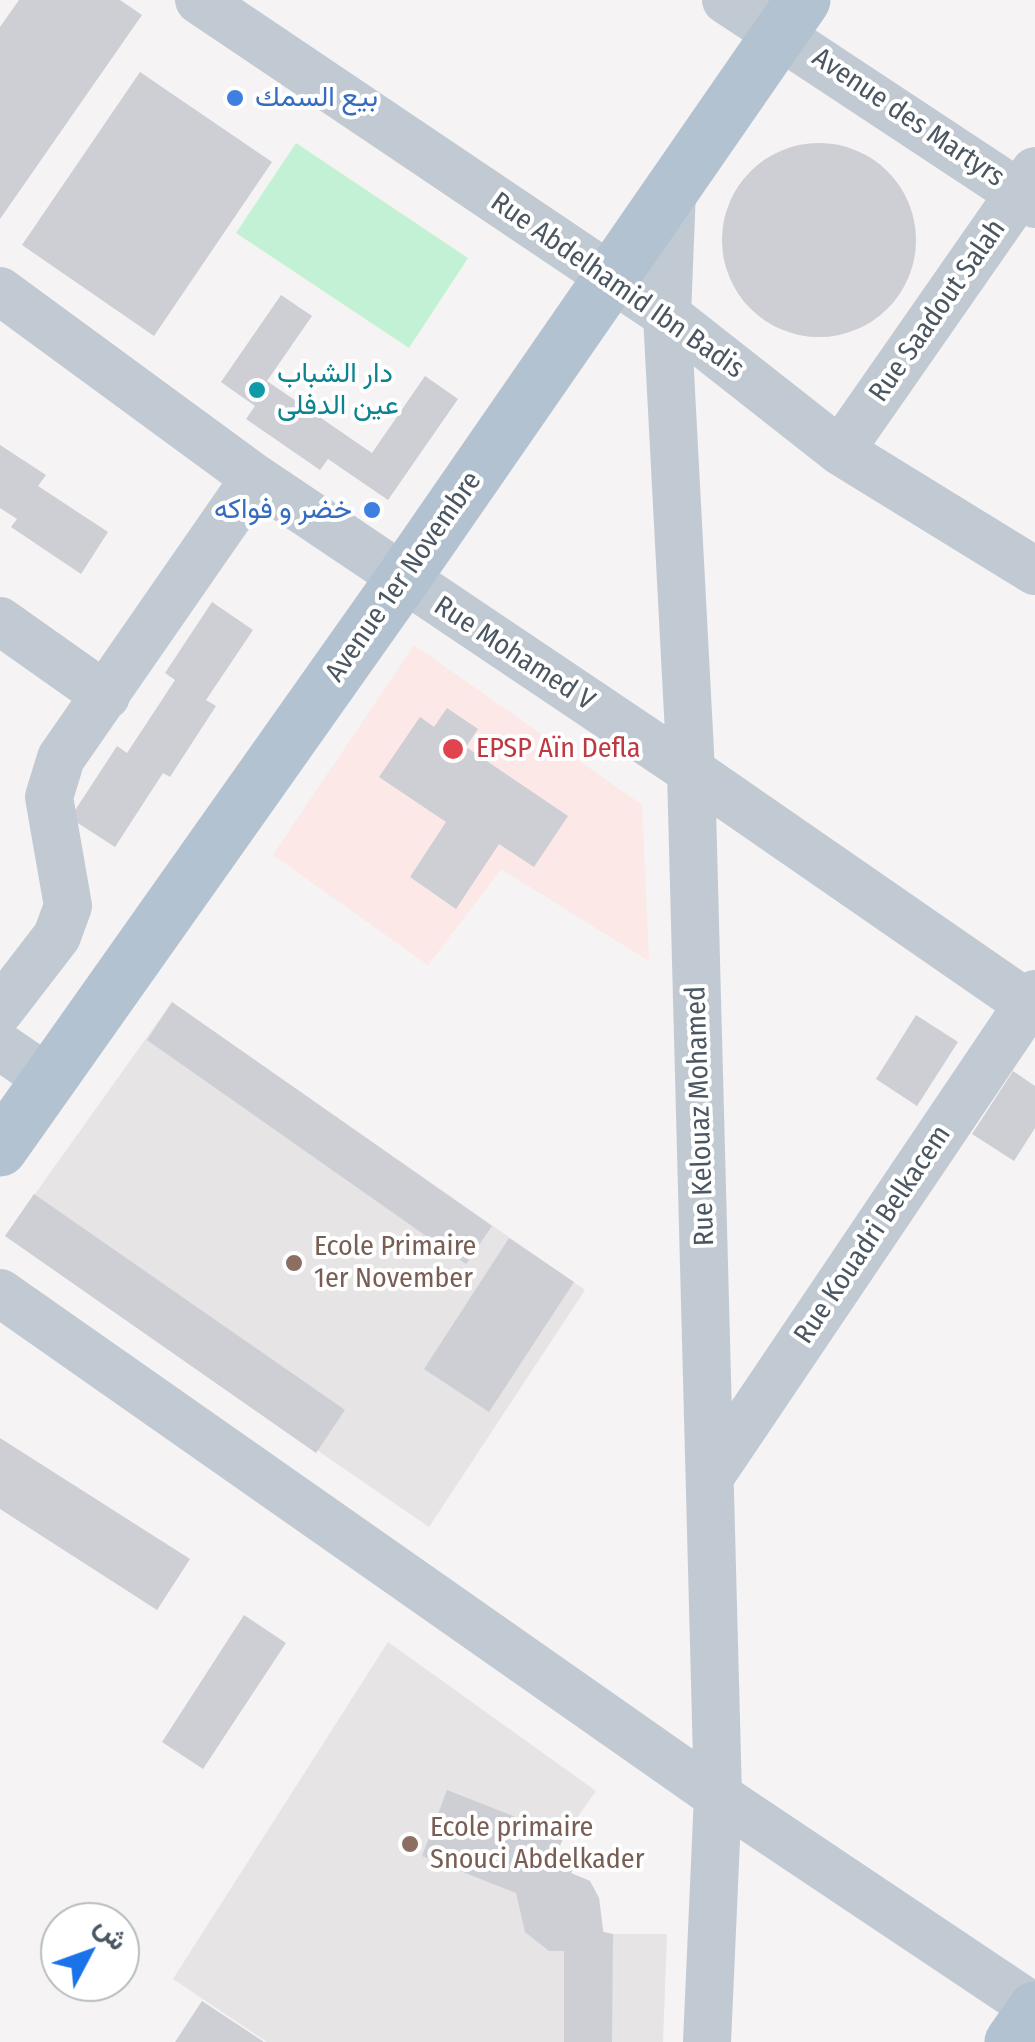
<!DOCTYPE html>
<meta charset="utf-8">
<style>
body{margin:0}
#map{position:relative;width:1035px;height:2042px;overflow:hidden;background:#f5f3f3;font-family:"Fira Sans Condensed",Vazirmatn,sans-serif}
canvas{display:block}
.north{position:absolute;left:40px;top:1902px;width:100px;height:100px;box-sizing:border-box;background:#fff;border:2px solid #b7bbc0;border-radius:50%;rotate:49deg;font-size:28px;font-weight:700;line-height:40px;text-align:center;color:#4a5661}
.north::after{content:'';display:block;margin:auto;width:35px;height:45px;background:#1a73e8;clip-path:polygon(50% 0,100% 100%,50% 72%,0 100%)}
</style>
<div id="map">
<canvas width="1035" height="2042"></canvas>
<div class="north">ش</div>
</div>
<script>
const ctx = document.querySelector('canvas').getContext('2d');
ctx.lineJoin = 'round';
function fillPath(path, color) {
  ctx.fillStyle = color;
  ctx.fill(path, 'evenodd');
}
function poly(rows) {
  const path = new Path2D();
  for (const r of rows) {
    if (r.length === 3) {
      path.moveTo(r[0] + r[2], r[1]);
      path.arc(r[0], r[1], r[2], 0, 2 * Math.PI);
      continue;
    }
    path.moveTo(r[0], r[1]);
    for (let i = 2; i < r.length; i += 2) path.lineTo(r[i], r[i + 1]);
  }
  return path;
}
function strokePath(path, color, width, dash) {
  ctx.strokeStyle = color;
  ctx.lineWidth = width;
  ctx.lineCap = dash ? 'butt' : 'round';
  ctx.setLineDash(dash || []);
  ctx.stroke(path);
}
function drawText(font, color, halo, rows, align = 'center') {
  ctx.font = font + ' "Fira Sans Condensed",Vazirmatn,sans-serif';
  ctx.lineWidth = 8;
  ctx.setLineDash([]);
  ctx.textBaseline = 'middle';
  ctx.strokeStyle = halo;
  ctx.fillStyle = color;
  for (const [text, x, y, turn = 0] of rows) {
    ctx.save();
    ctx.translate(x, y);
    ctx.rotate((+turn || 0) * Math.PI / 180);
    ctx.textAlign = isNaN(turn) ? turn : align;
    if (halo) ctx.strokeText(text, 0, 0);
    ctx.fillText(text, 0, 0);
    ctx.restore();
  }
}
fillPath(poly([
 [172,1002,585,1290,429,1527,5,1236],
 [388,1642,596,1791,564,1836,558,1852,576,1859,571,1873,590,1881,599,1898,604,1932,613,1934,667,1934,663,2042,267,2042,173,1979]
]), '#e6e4e5');
fillPath(poly([
 [414,645,642,805,649,961,501,869,428,965,273,855]
]), '#fce8e6');
fillPath(poly([
 [296,143,468,258,409,348,236,233]
]), '#c3f1d5');
fillPath(poly([
 [19,0,120,0,142,15,0,219,0,27],
 [140,72,272,162,154,336,22,245],
 [819,240,97],
 [281,295,312,316,267,381,372,453,425,376,458,399,388,500,328,459,320,470,246,419,255,406,221,382],
 [0,445,46,475,38,486,108,532,81,574,11,527,17,519,0,508],
 [212,602,253,630,206,700,216,706,170,777,163,773,115,847,70,818,117,746,127,753,175,680,165,673],
 [447,708,478,729,466,747,568,816,534,867,499,844,456,909,410,877,446,822,379,777,420,717,434,727],
 [172,1002,492,1226,466,1264,147,1040],
 [916,1015,958,1042,917,1106,876,1079],
 [1013,1071,1035,1086,1035,1128,1014,1161,972,1134],
 [34,1194,345,1410,316,1453,5,1236],
 [509,1238,574,1282,489,1412,424,1369],
 [0,1438,190,1559,157,1610,0,1509],
 [244,1615,286,1643,203,1769,162,1742],
 [447,1790,564,1836,557,1852,576,1859,571,1873,590,1881,599,1898,603,1932,613,1934,612,2042,564,2042,564,1951,549,1951,525,1932,516,1893,422,1856],
 [202,2001,264,2042,175,2042]
]), '#cdcfd5');
strokePath(poly([
 [199,0,667,315,840,451,1035,571],
 [726,0,1035,204],
 [672,190,667,315,691,771,718,1796,707,2042],
 [0,291,255,478,691,771,1035,1009],
 [840,451,1035,171],
 [0,621,106,696],
 [0,1010,57,936,68,906,49,797,61,758,255,478],
 [0,1046,51,1081],
 [0,1293,718,1796,1035,2008],
 [711,1475,1035,994]
]), '#c1cad2', 48);
strokePath(poly([
 [0,1149,402,580,803,0],
 [1012,2042,1035,2009]
]), '#b3c2d1', 55);
for (const [x, y, r, color] of [
 [235,98,10,"#3f7fe0"],
 [257,390,10,"#0f9aa8"],
 [372,510,10,"#3f7fe0"],
 [453,749,12,"#e0444e"],
 [294,1263,10,"#8d6e63"],
 [410,1844,10,"#8d6e63"]
]) {
  const dot = new Path2D();
  dot.arc(x, y, r, 0, 2 * Math.PI);
  ctx.fillStyle = color;
  ctx.fill(dot);
  strokePath(dot, '#fff', 4);
}
drawText('28px', '#366cbe', '#fff', [
 ["بيع السمك",255,98],
 ["خضر و فواكه",352,510,"right"]
], 'left');
drawText('28px', '#4a5661', '#fff', [
 ["Avenue des Martyrs",908,118,34],
 ["Rue Abdelhamid Ibn Badis",617,286,35],
 ["Rue Saadout Salah",938,311,-55],
 ["Avenue 1er Novembre",404,577,-55],
 ["Rue Mohamed V",514,654,33],
 ["Rue Kelouaz Mohamed",701,1116,-92],
 ["Rue Kouadri Belkacem",873,1235,-56]
]);
drawText('28px', '#0d838f', '#fff', [
 ["دار الشباب",277,374],
 ["عين الدفلى",277,406]
], 'left');
drawText('28px', '#be3a42', '#fff', [
 ["EPSP Aïn Defla",476,749]
], 'left');
drawText('28px', '#785e54', '#fff', [
 ["Ecole Primaire",314,1247],
 ["1er November",314,1279],
 ["Ecole primaire",430,1828],
 ["Snouci Abdelkader",430,1860]
], 'left');
</script>
